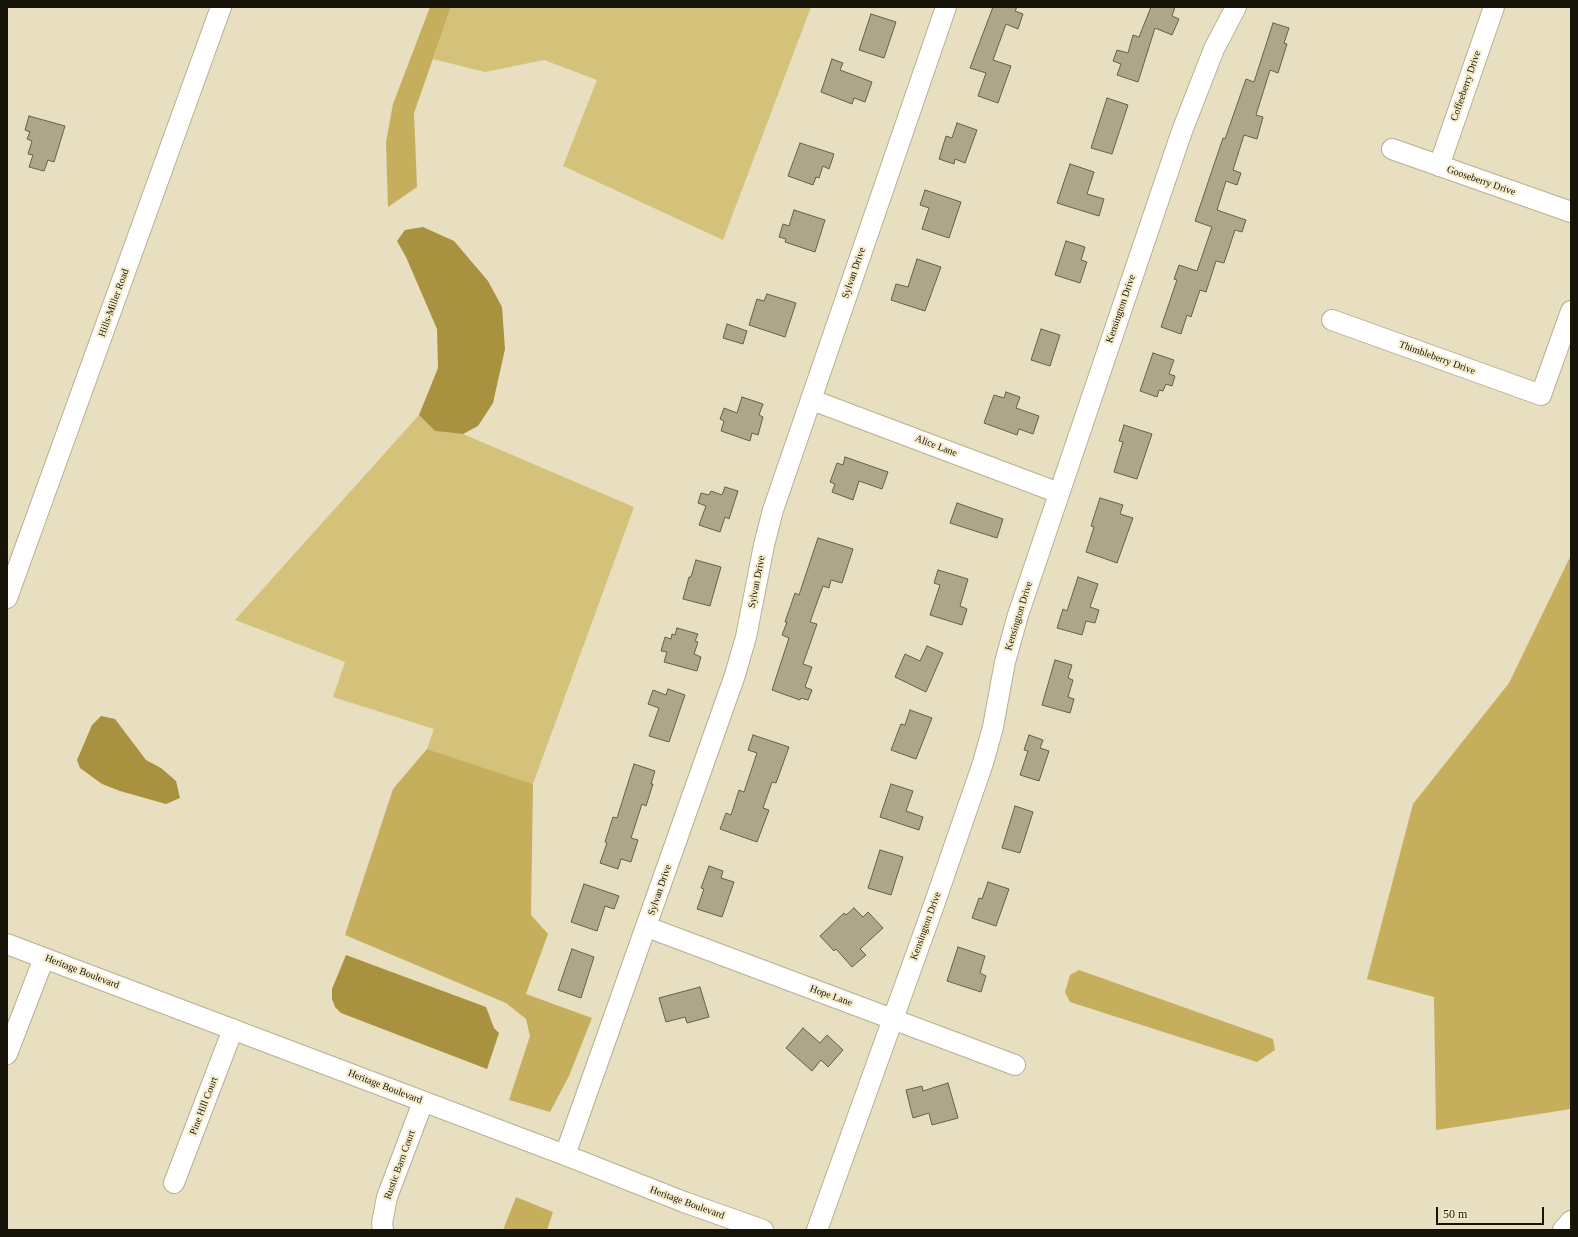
<!DOCTYPE html>
<style>
body{margin:0}
#map{position:relative;width:1578px;height:1237px;overflow:hidden;background:#e7dfbf;font-family:Georgia,serif}
canvas{display:block}
.frame{position:absolute;inset:0;border:8px solid #161308;pointer-events:none}
.scale{position:absolute;left:1436px;top:1207px;width:108px;height:18px;box-sizing:border-box;border:2px solid #161308;border-top:0;padding-left:5px;font-size:12px;line-height:14px;white-space:nowrap;color:#161308;-webkit-text-stroke:3px #f5eccc;paint-order:stroke}
</style>
<div id="map">
<canvas width="1578" height="1237"></canvas>
<div class="frame"></div>
<div class="scale">50 m</div>
</div>
<script>
const ctx = document.querySelector('canvas').getContext('2d');
ctx.lineJoin = 'round';
function fillPath(path, color) {
  ctx.fillStyle = color;
  ctx.fill(path, 'evenodd');
}
function poly(rows) {
  const path = new Path2D();
  for (const r of rows) {
    path.moveTo(r[0], r[1]);
    for (let i = 2; i < r.length; i += 2) path.lineTo(r[i], r[i + 1]);
  }
  return path;
}
function strokePath(path, color, width, dash) {
  ctx.strokeStyle = color;
  ctx.lineWidth = width;
  ctx.lineCap = dash ? 'butt' : 'round';
  ctx.setLineDash(dash || []);
  ctx.stroke(path);
}
function drawText(font, color, halo, rows, align = 'center') {
  ctx.font = font + ' Georgia,serif';
  ctx.lineWidth = 4;
  ctx.setLineDash([]);
  ctx.textBaseline = 'middle';
  ctx.strokeStyle = halo;
  ctx.fillStyle = color;
  for (const [text, x, y, turn = 0] of rows) {
    ctx.save();
    ctx.translate(x, y);
    ctx.rotate((+turn || 0) * Math.PI / 180);
    ctx.textAlign = isNaN(turn) ? turn : align;
    if (halo) ctx.strokeText(text, 0, 0);
    ctx.fillText(text, 0, 0);
    ctx.restore();
  }
}
fillPath(poly([
 [451,7,811,7,723,240,563,166,597,80,544,60,485,72,433,59],
 [419,415,435,431,463,434,634,507,533,784,427,749,434,729,333,697,345,662,235,620]
]), '#d5c27a');
fillPath(poly([
 [430,7,451,7,414,113,417,187,388,207,386,142,393,104],
 [1571,555,1571,1109,1436,1130,1434,997,1367,979,1413,804,1509,683],
 [427,749,533,784,531,915,548,934,526,994,592,1018,569,1076,550,1112,509,1100,530,1036,526,1019,506,1003,345,935,393,789],
 [1079,970,1273,1039,1275,1050,1257,1062,1070,1002,1065,992,1070,975],
 [516,1197,553,1212,547,1230,503,1230]
]), '#c5af5d');
fillPath(poly([
 [423,227,454,241,488,281,502,307,505,349,493,403,478,426,463,434,435,431,419,415,438,368,437,329,406,257,397,241,405,230],
 [101,716,115,719,146,760,161,768,176,781,180,798,166,804,120,791,102,784,80,768,77,760,92,725],
 [346,955,486,1007,494,1028,499,1033,487,1069,341,1013,335,1007,332,999,332,989]
]), '#a8923f');
const building = poly([
 [993,7,1017,7,1015,11,1023,14,1018,29,1006,24,993,60,1011,66,998,103,978,96,986,73,970,68,993,7],
 [1151,7,1175,7,1172,16,1179,19,1172,35,1155,28,1138,82,1117,75,1121,64,1113,61,1117,50,1128,53,1133,35,1139,37,1151,7],
 [871,14,896,22,884,58,859,50,871,14],
 [1273,23,1289,28,1284,43,1287,44,1278,73,1270,70,1256,115,1263,117,1257,139,1244,135,1233,170,1241,173,1237,185,1226,181,1217,210,1246,220,1242,232,1235,230,1224,263,1216,261,1206,292,1200,290,1191,317,1187,315,1181,334,1161,327,1177,280,1174,279,1179,265,1197,271,1212,227,1195,221,1223,138,1225,139,1246,79,1254,82,1273,23],
 [832,59,843,63,840,70,872,82,865,102,854,98,852,104,821,92,832,59],
 [1107,98,1128,105,1112,154,1091,148,1107,98],
 [29,116,65,126,54,162,48,160,44,171,29,167,33,155,28,154,32,141,27,139,30,132,25,130,29,116],
 [957,123,977,130,965,163,955,159,954,164,939,159,946,136,952,138,957,123],
 [800,143,834,154,829,169,823,166,819,178,816,177,813,185,788,176,800,143],
 [1070,164,1094,172,1087,194,1104,199,1099,216,1057,203,1070,164],
 [925,190,961,202,949,238,922,229,929,208,920,205,925,190],
 [794,210,825,220,815,252,785,242,786,239,779,237,783,224,789,226,794,210],
 [1066,241,1085,247,1081,260,1087,262,1080,283,1055,275,1066,241],
 [917,259,941,267,925,311,891,300,896,284,908,287,917,259],
 [767,294,796,303,785,337,749,325,757,299,764,301,767,294],
 [727,324,747,331,743,344,723,338,727,324],
 [1041,329,1060,335,1050,366,1031,360,1041,329],
 [1153,353,1174,360,1169,374,1175,376,1172,386,1166,384,1163,391,1159,390,1157,397,1140,391,1153,353],
 [1006,392,1020,397,1016,408,1039,416,1033,434,1019,429,1017,435,984,423,994,395,1004,398,1006,392],
 [742,397,763,404,759,415,763,417,758,435,752,433,750,441,721,431,724,421,720,419,724,408,737,413,742,397],
 [1124,425,1152,434,1137,479,1114,472,1123,442,1119,441,1124,425],
 [845,457,888,472,882,489,859,481,853,500,832,492,835,484,830,482,837,463,843,465,845,457],
 [725,487,738,491,729,519,725,517,720,532,699,525,706,506,698,503,701,493,709,495,711,491,722,495,725,487],
 [1100,498,1123,505,1120,514,1133,518,1117,563,1086,552,1094,527,1091,526,1100,498],
 [957,503,1003,519,997,538,950,523,957,503],
 [818,538,853,549,842,583,831,580,829,588,823,586,810,622,817,624,803,664,812,667,805,687,812,690,808,700,801,698,800,700,772,690,789,638,782,635,787,622,785,622,795,593,799,595,818,538],
 [696,560,721,567,710,606,683,599,689,577,691,577,696,560],
 [938,570,968,579,960,606,967,609,962,625,930,615,940,585,934,583,938,570],
 [1078,577,1098,584,1090,607,1099,610,1095,623,1086,621,1082,635,1057,628,1063,609,1067,611,1078,577],
 [677,628,698,634,695,641,698,642,694,654,701,657,697,671,664,662,667,652,661,651,665,637,671,639,672,634,675,635,677,628],
 [927,646,943,653,926,692,895,677,905,654,920,661,927,646],
 [1055,660,1072,665,1068,678,1073,680,1068,697,1074,699,1070,713,1042,705,1055,660],
 [668,689,685,695,669,742,649,736,659,708,648,704,653,690,666,695,668,689],
 [910,710,932,718,916,759,891,750,901,724,905,725,910,710],
 [753,735,789,747,776,783,772,782,763,808,769,810,757,842,720,829,726,813,731,815,739,790,744,792,757,753,748,750,753,735],
 [1029,735,1043,740,1040,748,1049,751,1039,781,1020,775,1028,751,1024,750,1029,735],
 [634,764,655,771,651,784,653,784,646,806,642,804,631,838,638,840,631,862,621,859,618,869,600,863,607,843,605,842,613,817,617,818,634,764],
 [891,784,913,791,906,811,923,817,919,830,880,817,891,784],
 [1015,806,1033,812,1020,853,1002,848,1015,806],
 [880,850,903,857,891,895,868,888,880,850],
 [709,866,723,871,721,878,734,882,722,917,697,909,704,889,701,888,709,866],
 [988,882,1009,889,996,926,972,918,979,898,982,899,988,882],
 [584,884,619,896,614,909,605,906,597,931,571,922,584,884],
 [854,908,863,917,868,912,883,928,860,949,866,955,852,967,836,949,834,951,820,936,844,913,846,915,854,908],
 [958,947,985,956,980,973,986,976,981,992,947,981,958,947],
 [572,949,594,957,581,998,558,990,572,949],
 [700,987,709,1017,687,1023,685,1017,666,1022,659,998,700,987],
 [803,1028,820,1043,827,1035,843,1050,828,1067,821,1060,812,1071,786,1048,803,1028],
 [948,1083,958,1118,932,1125,929,1113,913,1118,906,1090,922,1086,923,1091,948,1083]
]);
fillPath(building, '#aea688');
strokePath(building, '#686044', 1);
const minor = poly([
 [1392,149,1571,212],
 [1439,166,1494,7],
 [1332,320,1541,395,1571,311],
 [812,400,1059,493],
 [7,598,221,7],
 [647,927,1015,1065],
 [7,944,565,1155,684,1202,763,1230],
 [7,1054,44,958],
 [565,1155,735,675,746,637,764,545,773,510,946,7],
 [174,1183,233,1029],
 [383,1230,382,1223,387,1197,423,1102],
 [817,1230,935,902,983,763,993,727,1005,662,1018,615,1182,131,1214,49,1236,7],
 [1563,1230,1571,1221]
]);
strokePath(minor, '#b7af90', 22);
strokePath(minor, '#fff', 20);
drawText('10px', '#161308', '#f5eccc', [
 ["Coffeeberry Drive",1466,86,-71],
 ["Gooseberry Drive",1481,181,19],
 ["Sylvan Drive",854,273,-71],
 ["Hills-Miller Road",114,303,-70],
 ["Kensington Drive",1121,309,-71],
 ["Thimbleberry Drive",1437,358,20],
 ["Alice Lane",936,446,21],
 ["Sylvan Drive",757,582,-79],
 ["Kensington Drive",1019,616,-73],
 ["Sylvan Drive",660,890,-71],
 ["Kensington Drive",926,926,-70],
 ["Heritage Boulevard",82,972,21],
 ["Hope Lane",831,996,20],
 ["Heritage Boulevard",385,1087,21],
 ["Pine Hill Court",204,1106,-69],
 ["Rustic Barn Court",400,1165,-70],
 ["Heritage Boulevard",687,1203,20]
]);
</script>
